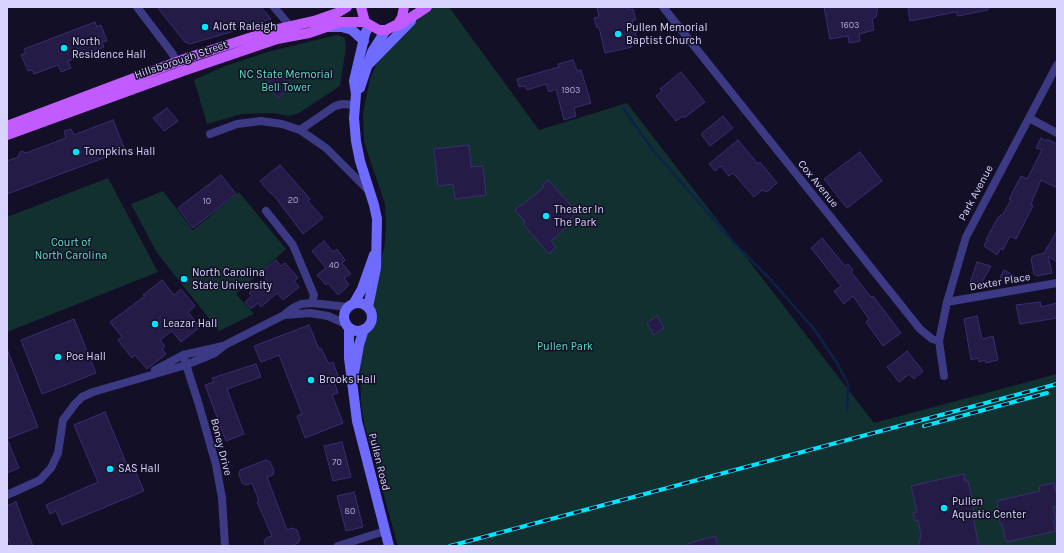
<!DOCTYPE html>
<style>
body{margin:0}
#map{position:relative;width:1064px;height:553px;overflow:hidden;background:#130f26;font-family:Karla,sans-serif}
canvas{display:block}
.frame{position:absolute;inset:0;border:8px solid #d9d4ff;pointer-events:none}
</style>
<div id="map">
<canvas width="1064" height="553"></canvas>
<div class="frame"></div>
</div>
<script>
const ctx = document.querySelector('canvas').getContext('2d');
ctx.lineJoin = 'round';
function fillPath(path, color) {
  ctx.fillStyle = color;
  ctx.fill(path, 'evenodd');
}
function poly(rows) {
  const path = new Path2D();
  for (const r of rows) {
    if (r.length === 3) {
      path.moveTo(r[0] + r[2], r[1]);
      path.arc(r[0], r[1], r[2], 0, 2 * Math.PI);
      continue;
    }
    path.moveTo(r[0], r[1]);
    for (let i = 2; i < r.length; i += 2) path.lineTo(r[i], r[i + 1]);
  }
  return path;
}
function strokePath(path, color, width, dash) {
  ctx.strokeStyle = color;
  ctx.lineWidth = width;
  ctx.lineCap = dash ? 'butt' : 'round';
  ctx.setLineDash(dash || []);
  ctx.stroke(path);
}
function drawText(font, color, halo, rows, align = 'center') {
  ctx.font = font + ' Karla,sans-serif';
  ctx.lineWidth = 3;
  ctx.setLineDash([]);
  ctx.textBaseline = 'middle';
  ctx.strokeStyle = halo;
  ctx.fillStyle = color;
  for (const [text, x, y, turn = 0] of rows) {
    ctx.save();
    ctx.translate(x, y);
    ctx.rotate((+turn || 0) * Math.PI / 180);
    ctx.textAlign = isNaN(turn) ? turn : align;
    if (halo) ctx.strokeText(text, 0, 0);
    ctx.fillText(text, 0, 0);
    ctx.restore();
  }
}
fillPath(poly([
 [434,7,449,7,539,130,627,103,874,423,1057,374,1057,546,398,546,365,427,361,405,360,357,367,333,373,289,385,244,386,225,385,204,364,142,363,113,370,79,381,54,419,18],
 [337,35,345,38,346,48,340,86,299,113,289,116,272,113,242,114,207,124,194,80,225,66,271,51],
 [108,178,158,272,7,332,7,217],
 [163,191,193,230,239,192,286,249,236,294,254,314,219,331,157,253,131,204]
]), '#12302f');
strokePath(poly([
 [623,108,652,149,737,246,769,278,814,329,837,363,848,384,847,410]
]), '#0c2248', 2.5);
const building = poly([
 [157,7,261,7,271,19,241,28,239,25,231,32,190,44,185,42,157,7],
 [597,7,628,7,629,10,633,9,636,20,632,20,637,39,630,40,632,47,605,53,599,27,597,28,594,18,599,17,597,7],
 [824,7,878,7,876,17,872,19,874,30,859,34,860,41,849,43,848,36,830,39,824,7],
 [908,7,988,7,988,10,958,16,956,12,910,21,908,7],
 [95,22,97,27,101,25,107,41,102,42,104,47,68,61,71,68,61,72,58,65,34,74,32,70,28,71,21,55,26,53,24,49,95,22],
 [573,60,577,71,581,70,591,103,574,108,576,116,564,120,556,89,549,92,546,84,527,90,525,86,519,87,517,79,559,67,558,64,573,60],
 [281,72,292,86,278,98,266,84,281,72],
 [681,72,705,102,684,118,683,116,676,121,656,96,662,91,660,89,681,72],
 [167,108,178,121,164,131,153,118,167,108],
 [723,116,733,128,710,146,701,134,723,116],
 [113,120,125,150,7,194,7,161,18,157,21,151,26,153,66,138,64,131,71,129,74,135,113,120],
 [1041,138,1046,141,1047,139,1057,144,1057,188,1041,180,1031,204,1033,206,1016,239,1010,236,1003,250,1001,248,997,255,984,246,987,240,986,240,998,217,1003,214,1011,200,1009,199,1021,176,1027,179,1042,150,1036,148,1041,138],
 [738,140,758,164,760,162,777,183,767,192,762,190,754,197,733,173,729,176,721,166,715,171,709,164,738,140],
 [469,145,471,167,483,166,486,195,455,199,453,184,438,186,434,149,469,145],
 [860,152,882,181,847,208,824,179,860,152],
 [280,165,310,199,308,201,323,218,303,234,272,193,271,194,260,181,280,165],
 [221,175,236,194,193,228,178,208,221,175],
 [548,180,577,212,570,219,572,222,551,241,556,247,549,254,523,224,525,222,515,210,520,205,521,206,544,187,542,185,548,180],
 [1057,231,1057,262,1048,256,1052,273,1037,276,1034,274,1031,259,1033,256,1044,253,1057,231],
 [822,238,845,266,848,264,853,270,851,272,871,297,873,296,901,333,883,346,866,322,869,319,853,296,844,304,834,291,841,286,811,248,822,238],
 [324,241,333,252,337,249,345,260,342,263,351,274,344,278,349,285,338,295,328,283,326,285,317,275,326,268,312,251,324,241],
 [276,260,281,266,285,263,293,272,298,278,294,281,299,287,283,300,277,293,261,307,258,303,251,309,245,302,252,296,249,293,266,278,261,272,276,260],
 [977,262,991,266,980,286,970,283,977,262],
 [1004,270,1016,277,1013,284,1000,277,1004,270],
 [162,280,174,295,181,289,195,306,188,312,200,327,181,342,172,331,160,340,165,346,162,349,166,354,147,369,135,355,132,358,118,340,122,337,110,322,145,296,143,295,162,280],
 [1040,302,1041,307,1057,303,1057,318,1020,324,1016,305,1040,302],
 [657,316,664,328,654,335,647,323,657,316],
 [977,316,982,339,993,336,998,360,986,363,985,360,979,362,978,358,971,360,964,319,977,316],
 [74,319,96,373,42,394,21,340,74,319],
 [309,325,319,349,321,348,329,364,333,362,338,376,333,378,338,393,332,395,343,423,305,438,297,416,302,414,279,355,261,362,254,346,309,325],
 [7,349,38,427,7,439,19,468,7,473,7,349],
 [907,351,923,371,914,379,909,374,899,382,887,367,907,351],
 [256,364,261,377,227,389,244,434,226,441,205,385,214,382,212,378,256,364],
 [105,412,129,470,134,468,144,491,62,525,56,511,50,514,46,505,98,482,74,425,105,412],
 [342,442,351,477,333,481,324,446,342,442],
 [266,460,270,462,274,471,273,475,267,477,287,530,292,528,297,530,300,539,298,543,291,546,266,546,264,542,266,538,272,536,257,502,259,501,252,483,246,485,242,483,239,474,240,470,266,460],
 [964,474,965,481,968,481,973,504,974,522,979,546,918,546,921,536,918,520,915,521,913,513,917,512,911,486,964,474],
 [1054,483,1057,497,1057,506,1053,507,1056,520,1053,520,1056,531,1006,542,1002,524,1000,524,997,501,1040,491,1039,486,1054,483],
 [354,492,363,527,346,531,337,496,354,492],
 [16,502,25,526,33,546,11,546,7,535,7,506,16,502],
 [715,536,718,546,687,546,687,544,715,536]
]);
fillPath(building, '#241b47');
strokePath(building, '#3b2d73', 1);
strokePath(poly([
 [137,7,172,53,180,67],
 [274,7,290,26],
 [663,7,920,329,932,339,939,341,944,376],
 [1029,118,1057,133],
 [300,130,335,106,343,104,355,105],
 [210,134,237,124,261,121,282,124,300,130,326,148,370,192],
 [266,211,293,245,314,295,312,303],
 [947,302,1057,283],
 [284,315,310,313,328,316,346,324],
 [939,341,947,302,966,237,1057,65],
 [183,355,199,405,216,465,222,498,225,546],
 [155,370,183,355,223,346],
 [7,495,40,480,51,468,58,453,63,420,75,404,82,397,93,392,186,365,215,353,225,345,284,315,293,308,301,304,312,303,348,307],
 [338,546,385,531]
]), '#3d3a85', 8);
strokePath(poly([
 [329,27,342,27,352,30,364,41],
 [366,67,411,21],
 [360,88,372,52,386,30],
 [358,317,14],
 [354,303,362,289,374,255],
 [368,307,376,268,377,219,374,205,360,161,356,141,354,118,356,94,354,81,365,34,369,25],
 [349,328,349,358,357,421,389,546],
 [354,373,359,345,364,329]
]), '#6f6bff', 10);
strokePath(poly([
 [361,7,365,22,379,30,386,30,398,24,402,17,404,7],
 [398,26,427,7],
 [7,126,190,57,274,30,314,21,337,13,347,7],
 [7,135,183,71,277,39,309,33,341,22,365,22]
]), '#c25bff', 10);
const rail = poly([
 [924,426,1047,393],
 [450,546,1057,384]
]);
strokePath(rail, '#00e5ff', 4);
strokePath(rail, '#130f26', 2.5, [8]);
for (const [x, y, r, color] of [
 [205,27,4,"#00e5ff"],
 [618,34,4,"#00e5ff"],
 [64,48,4,"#00e5ff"],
 [76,152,4,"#00e5ff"],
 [546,216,4,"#00e5ff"],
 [184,279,4,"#00e5ff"],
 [155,324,4,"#00e5ff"],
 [58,357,4,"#00e5ff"],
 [311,380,4,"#00e5ff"],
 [110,469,4,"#00e5ff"],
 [944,508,4,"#00e5ff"]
]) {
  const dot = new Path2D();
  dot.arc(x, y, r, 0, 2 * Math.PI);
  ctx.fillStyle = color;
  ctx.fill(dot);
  strokePath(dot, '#130f26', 1.5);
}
drawText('9px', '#aca6d1', null, [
 ["1603",850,25],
 ["1903",571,90],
 ["20",293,200],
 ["10",207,201],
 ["40",334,265],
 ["70",337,462],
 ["80",350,511]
]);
drawText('11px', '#d9d4ff', '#130f26', [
 ["Aloft Raleigh",213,27],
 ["Pullen Memorial",626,28],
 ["Baptist Church",626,41],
 ["North",72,42],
 ["Residence Hall",72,55],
 ["Tompkins Hall",84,152],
 ["Theater In",554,210],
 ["The Park",554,223],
 ["North Carolina",192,273],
 ["State University",192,286],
 ["Leazar Hall",163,324],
 ["Poe Hall",66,357],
 ["Brooks Hall",319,380],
 ["SAS Hall",118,469],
 ["Pullen",952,502],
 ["Aquatic Center",952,515]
], 'left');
drawText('11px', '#d9d4ff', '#130f26', [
 ["Hillsborough Street",181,60,-19],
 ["Cox Avenue",818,184,51],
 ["Park Avenue",976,193,-62],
 ["Dexter Place",1000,282,-10],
 ["Boney Drive",221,447,76],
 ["Pullen Road",379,462,76]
]);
drawText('11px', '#5fe0c0', '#130f26', [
 ["NC State Memorial",286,75],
 ["Bell Tower",286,88],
 ["Court of",71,243],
 ["North Carolina",71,256],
 ["Pullen Park",565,347]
]);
</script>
